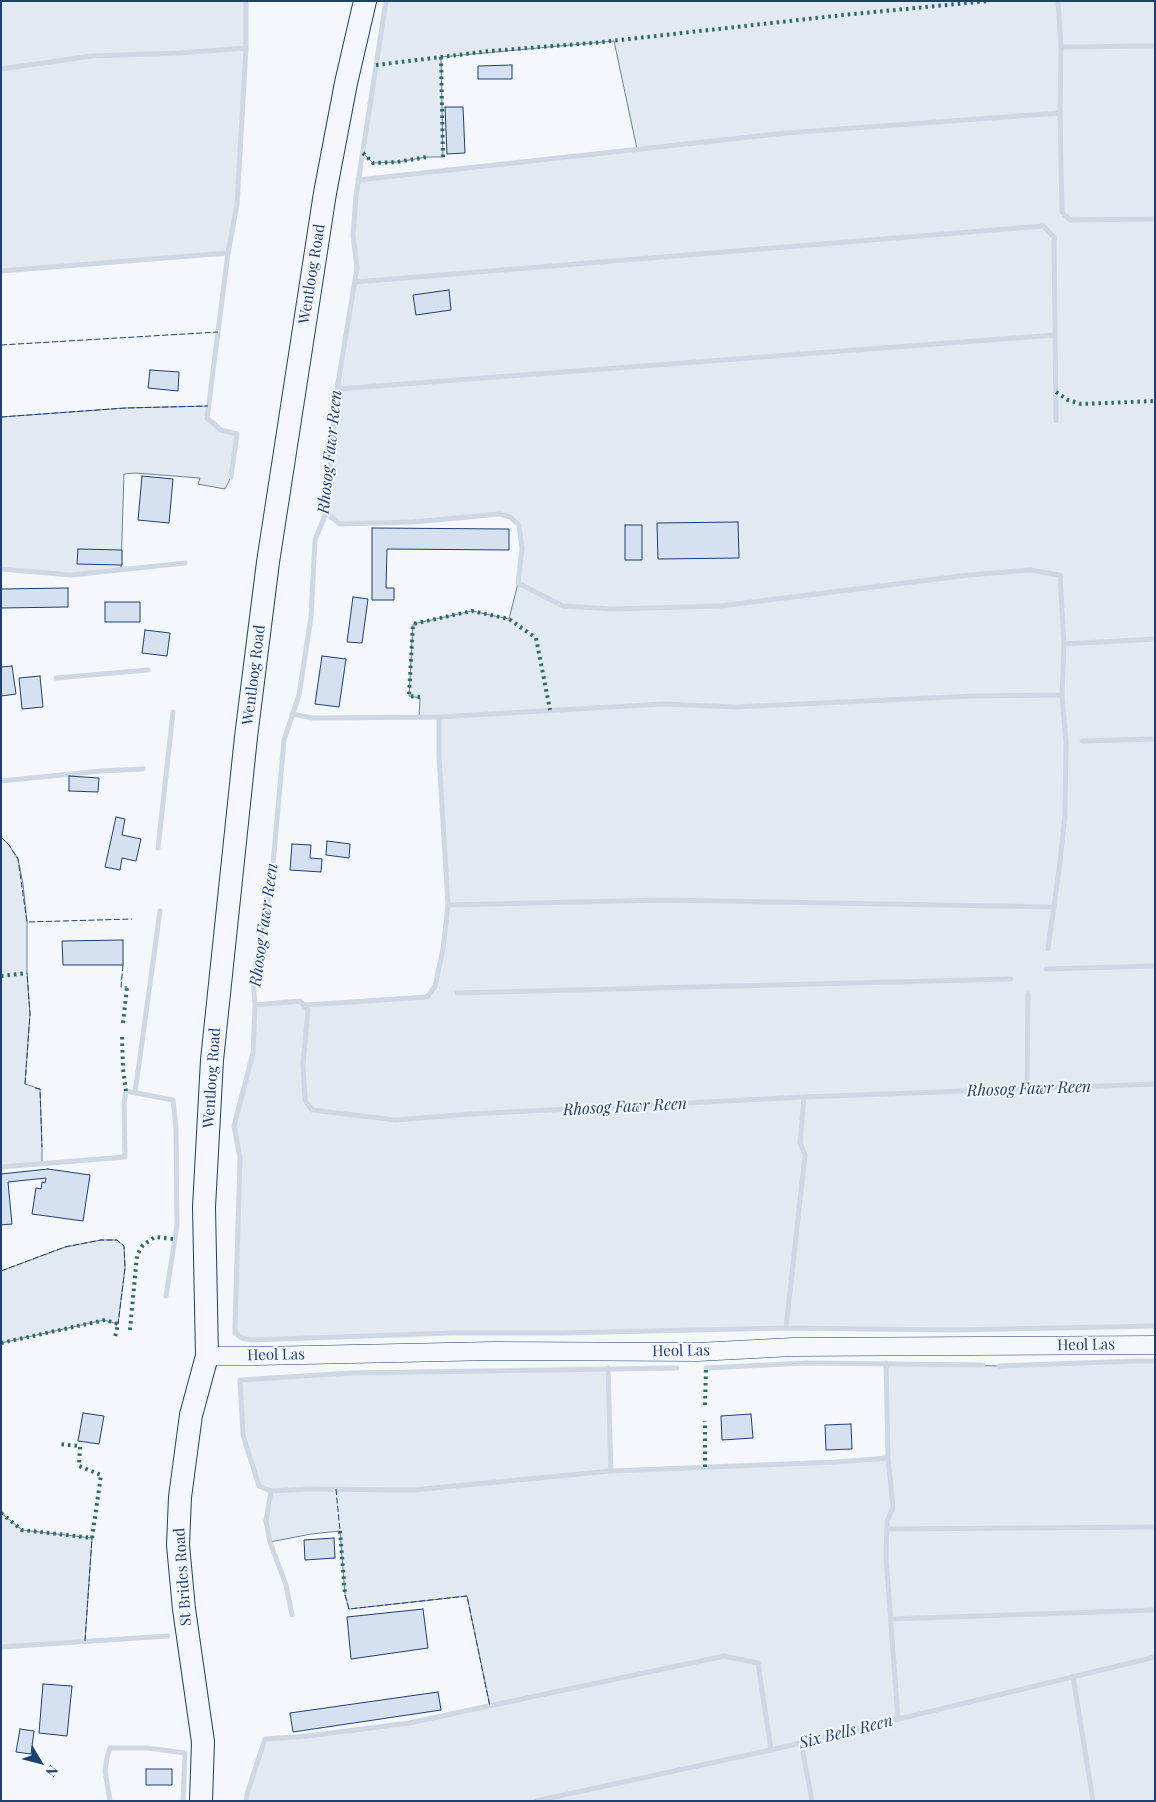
<!DOCTYPE html>
<style>
body{margin:0}
#map{position:relative;width:1156px;height:1802px;overflow:hidden;background:#f4f7fb;font-family:"Playfair Display",serif}
canvas{display:block}
.frame{position:absolute;inset:0;border:2px solid #1d3f73;pointer-events:none}
.north{position:absolute;left:15px;top:1737px;width:50px;height:50px;-webkit-text-stroke:4px #f4f7fb;paint-order:stroke;rotate:127deg;font-size:14px;font-weight:700;line-height:20px;text-align:center;color:#1d3f73}
.north::after{content:'';display:block;margin:auto;width:18px;height:22px;background:#1d3f73;clip-path:polygon(50% 0,100% 100%,50% 72%,0 100%)}
</style>
<div id="map">
<canvas width="1156" height="1802"></canvas>
<div class="frame"></div>
<div class="north">N</div>
</div>
<script>
const ctx = document.querySelector('canvas').getContext('2d');
ctx.lineJoin = 'round';
function fillPath(path, color) {
  ctx.fillStyle = color;
  ctx.fill(path, 'evenodd');
}
function poly(rows) {
  const path = new Path2D();
  for (const r of rows) {
    path.moveTo(r[0], r[1]);
    for (let i = 2; i < r.length; i += 2) path.lineTo(r[i], r[i + 1]);
  }
  return path;
}
function strokePath(path, color, width, dash) {
  ctx.strokeStyle = color;
  ctx.lineWidth = width;
  ctx.lineCap = dash ? 'butt' : 'round';
  ctx.setLineDash(dash || []);
  ctx.stroke(path);
}
function drawText(font, color, halo, rows, align = 'center') {
  ctx.font = font + ' "Playfair Display",serif';
  ctx.lineWidth = 4;
  ctx.setLineDash([]);
  ctx.textBaseline = 'middle';
  ctx.strokeStyle = halo;
  ctx.fillStyle = color;
  for (const [text, x, y, turn = 0] of rows) {
    ctx.save();
    ctx.translate(x, y);
    ctx.rotate((+turn || 0) * Math.PI / 180);
    ctx.textAlign = isNaN(turn) ? turn : align;
    if (halo) ctx.strokeText(text, 0, 0);
    ctx.fillText(text, 0, 0);
    ctx.restore();
  }
}
const green = poly([
 [1,1,246,1,246,48,237,205,228,253,1,271,1,1],
 [386,1,1155,1,1155,1326,953,1330,786,1328,562,1333,452,1333,251,1340,242,1338,235,1333,240,1157,234,1126,253,1053,255,1005,300,1001,306,1005,427,997,435,986,443,949,448,905,439,756,439,717,419,717,420,698,409,696,413,624,472,611,509,619,518,583,522,549,519,525,510,517,500,514,413,522,340,524,326,513,337,389,357,268,353,235,356,196,358,180,637,149,614,41,441,57,443,157,427,157,397,162,373,163,363,153,386,1],
 [208,406,207,418,221,430,237,434,231,477,225,489,198,484,200,478,135,473,124,474,121,570,71,575,1,569,1,417,125,408,208,406],
 [1,837,9,845,18,859,23,884,27,922,27,973,30,1014,25,1084,40,1089,42,1147,42,1164,1,1167,1,837],
 [101,1240,117,1240,124,1246,125,1268,118,1324,104,1320,1,1343,1,1271,65,1247,101,1240],
 [1136,1361,1155,1361,1155,1801,246,1801,247,1794,265,1739,308,1736,409,1723,490,1706,467,1596,349,1609,345,1595,340,1531,311,1534,270,1542,266,1521,271,1491,259,1486,243,1435,240,1380,351,1373,608,1368,611,1471,836,1462,887,1458,886,1363,999,1366,1136,1361],
 [1,1513,22,1530,92,1538,85,1641,1,1647,1,1513]
]);
fillPath(green, '#e3e9f0');
strokePath(green, '#687fa3', 1);
strokePath(poly([
 [386,1,356,196,353,235,357,268,337,389,326,513,315,540,311,617,299,695,284,740,271,887,253,979,255,1005,300,1001,308,1010,303,1064,305,1100,312,1110,395,1120,471,1114,804,1097,1155,1084],
 [1058,1,1061,47,1060,113,1062,212,1070,220,1155,219],
 [1061,47,1155,46],
 [1,69,92,56,180,53,246,48],
 [358,180,786,133,1060,113],
 [1,271,228,253],
 [355,282,1043,226,1054,237,1056,421],
 [337,389,1055,335],
 [231,477,237,434,221,430,207,418,228,253,237,205,246,48,246,1],
 [326,513,340,524,413,522,500,514,510,517,519,525,522,549,518,583,563,606,613,609,720,606,969,575,1030,570,1060,575,1064,644,1062,695,1066,743,1065,815,1060,862,1048,949],
 [1,569,71,575,185,563],
 [1064,644,1155,639],
 [56,678,148,670],
 [292,714,313,718,439,717,663,704,735,707,973,696,1062,695],
 [1082,741,1155,739],
 [1,781,101,771,143,769],
 [158,848,173,712],
 [448,905,662,900,1054,907],
 [1046,969,1155,966],
 [457,993,1011,979],
 [255,1005,253,1053,234,1126,240,1157,235,1325,235,1333,242,1338,251,1340,452,1333,562,1333,786,1328,953,1330,1155,1326],
 [305,1005,427,997,435,986,443,949,448,905,439,756,439,717],
 [1027,1088,1028,994],
 [135,1093,160,911],
 [1,1167,125,1157,124,1103,126,1091,173,1100,176,1128,177,1225,166,1296],
 [786,1328,805,1155,800,1143,804,1097],
 [886,1363,888,1458,893,1508,887,1521,886,1557,898,1719],
 [999,1366,1136,1361,1155,1361],
 [608,1368,611,1471],
 [706,1368,807,1363,983,1365],
 [271,1491,309,1489,413,1490,611,1471,836,1462,888,1458],
 [887,1529,1155,1527],
 [292,1615,286,1585,270,1542,266,1521,271,1491,259,1486,243,1435,240,1380,351,1373,677,1368],
 [891,1619,1155,1610],
 [1,1647,168,1636],
 [1073,1676,1093,1801],
 [801,1742,812,1801],
 [110,1801,105,1771,107,1758,110,1748,148,1748,185,1753,183,1801],
 [246,1801,247,1794,265,1739,308,1736,409,1723,724,1656,758,1663,771,1750],
 [536,1801,771,1750,1155,1657]
]), '#cfd7e4', 5);
const building = poly([
 [512,65,512,79,478,79,478,66,512,65],
 [445,107,463,107,465,153,447,154,445,107],
 [449,290,451,310,416,315,413,295,449,290],
 [150,370,179,372,178,391,148,388,150,370],
 [142,476,173,479,169,523,138,520,142,476],
 [738,522,739,558,658,559,657,523,738,522],
 [625,525,642,525,642,560,625,560,625,525],
 [372,528,509,529,509,550,387,549,386,588,394,588,394,600,372,600,372,528],
 [78,549,122,550,122,565,77,564,78,549],
 [68,588,68,607,1,608,1,589,68,588],
 [353,597,368,599,362,643,347,642,353,597],
 [105,602,140,602,140,622,105,622,105,602],
 [145,630,170,633,167,656,142,653,145,630],
 [322,656,346,659,339,707,315,704,322,656],
 [12,666,16,694,1,696,1,667,12,666],
 [40,676,43,707,22,709,19,678,40,676],
 [69,776,99,778,98,792,69,791,69,776],
 [116,817,125,819,122,835,141,839,136,861,122,858,120,870,105,867,116,817],
 [327,841,350,844,349,858,326,855,327,841],
 [292,844,311,845,310,858,322,859,321,872,290,870,292,844],
 [123,940,123,965,63,965,62,941,123,940],
 [48,1169,90,1175,83,1221,32,1214,36,1188,41,1189,42,1182,45,1183,46,1178,8,1182,12,1224,1,1225,1,1174,48,1169],
 [83,1413,104,1416,99,1444,78,1441,83,1413],
 [751,1414,753,1438,722,1440,721,1416,751,1414],
 [851,1424,852,1449,826,1450,825,1425,851,1424],
 [334,1538,335,1558,305,1560,304,1540,334,1538],
 [423,1609,428,1648,351,1659,347,1617,423,1609],
 [43,1684,72,1686,67,1736,39,1733,43,1684],
 [438,1692,441,1710,293,1732,290,1713,438,1692],
 [20,1729,34,1731,31,1754,16,1752,20,1729],
 [146,1769,172,1769,172,1785,146,1785,146,1769]
]);
fillPath(building, '#d5e0f0');
strokePath(building, '#1d3f73', 1);
const minor = poly([
 [207,1356,258,1356,494,1351,698,1352,793,1347,1155,1345]
]);
const major = poly([
 [201,1801,203,1742,184,1609,178,1545,180,1497,191,1415,207,1356,204,1207,212,1060,246,737,268,562,325,193,346,83,365,1]
]);
strokePath(minor, '#1d3f73', 19);
strokePath(major, '#1d3f73', 24);
strokePath(minor, '#f4f7fb', 18);
strokePath(major, '#f4f7fb', 22);
strokePath(poly([
 [441,57,443,157],
 [376,65,490,51,593,43,843,15,988,1],
 [363,153,373,163,397,162,427,157],
 [1056,392,1068,400,1081,404,1155,401],
 [420,697,409,696,413,624,472,611,509,619,536,638,550,710],
 [1,976,27,973],
 [123,1023,127,987],
 [122,1037,123,1069,126,1091],
 [130,1330,137,1255,143,1245,155,1237,174,1239],
 [1,1343,105,1320,118,1324,115,1337],
 [705,1405,706,1368],
 [705,1467,705,1421],
 [1,1513,22,1530,92,1538,101,1475,79,1466,80,1446,58,1444],
 [340,1531,345,1595]
]), '#2c6c60', 4, [2.5, 4]);
strokePath(poly([
 [1,345,218,332],
 [1,417,125,408,208,406],
 [1,837,9,845,18,859,27,922,132,919],
 [123,965,121,987,127,987],
 [25,1084,30,1014,27,973],
 [35,1088,40,1089,42,1147],
 [1,1241,1,1225],
 [1,1271,65,1247,101,1240,117,1240,124,1246,125,1268,118,1324],
 [336,1489,340,1531],
 [345,1595,349,1609,467,1596,490,1707],
 [85,1641,92,1538]
]), '#1d3f73', 1, [6, 2.5]);
drawText('15px', '#1d3f73', '#f4f7fb', [
 ["Wentloog Road",312,274,-81],
 ["Wentloog Road",254,675,-83],
 ["Wentloog Road",212,1078,-86],
 ["Heol Las",1086,1345,-1],
 ["Heol Las",681,1351,-1],
 ["Heol Las",276,1355,-1],
 ["St Brides Road",183,1577,-94]
]);
drawText('italic 16px', '#1d3f73', '#f4f7fb', [
 ["Rhosog Fawr Reen",330,452,-84],
 ["Rhosog Fawr Reen",264,925,-82],
 ["Rhosog Fawr Reen",1029,1089,-2],
 ["Rhosog Fawr Reen",625,1107,-3],
 ["Six Bells Reen",846,1732,-14]
]);
</script>
